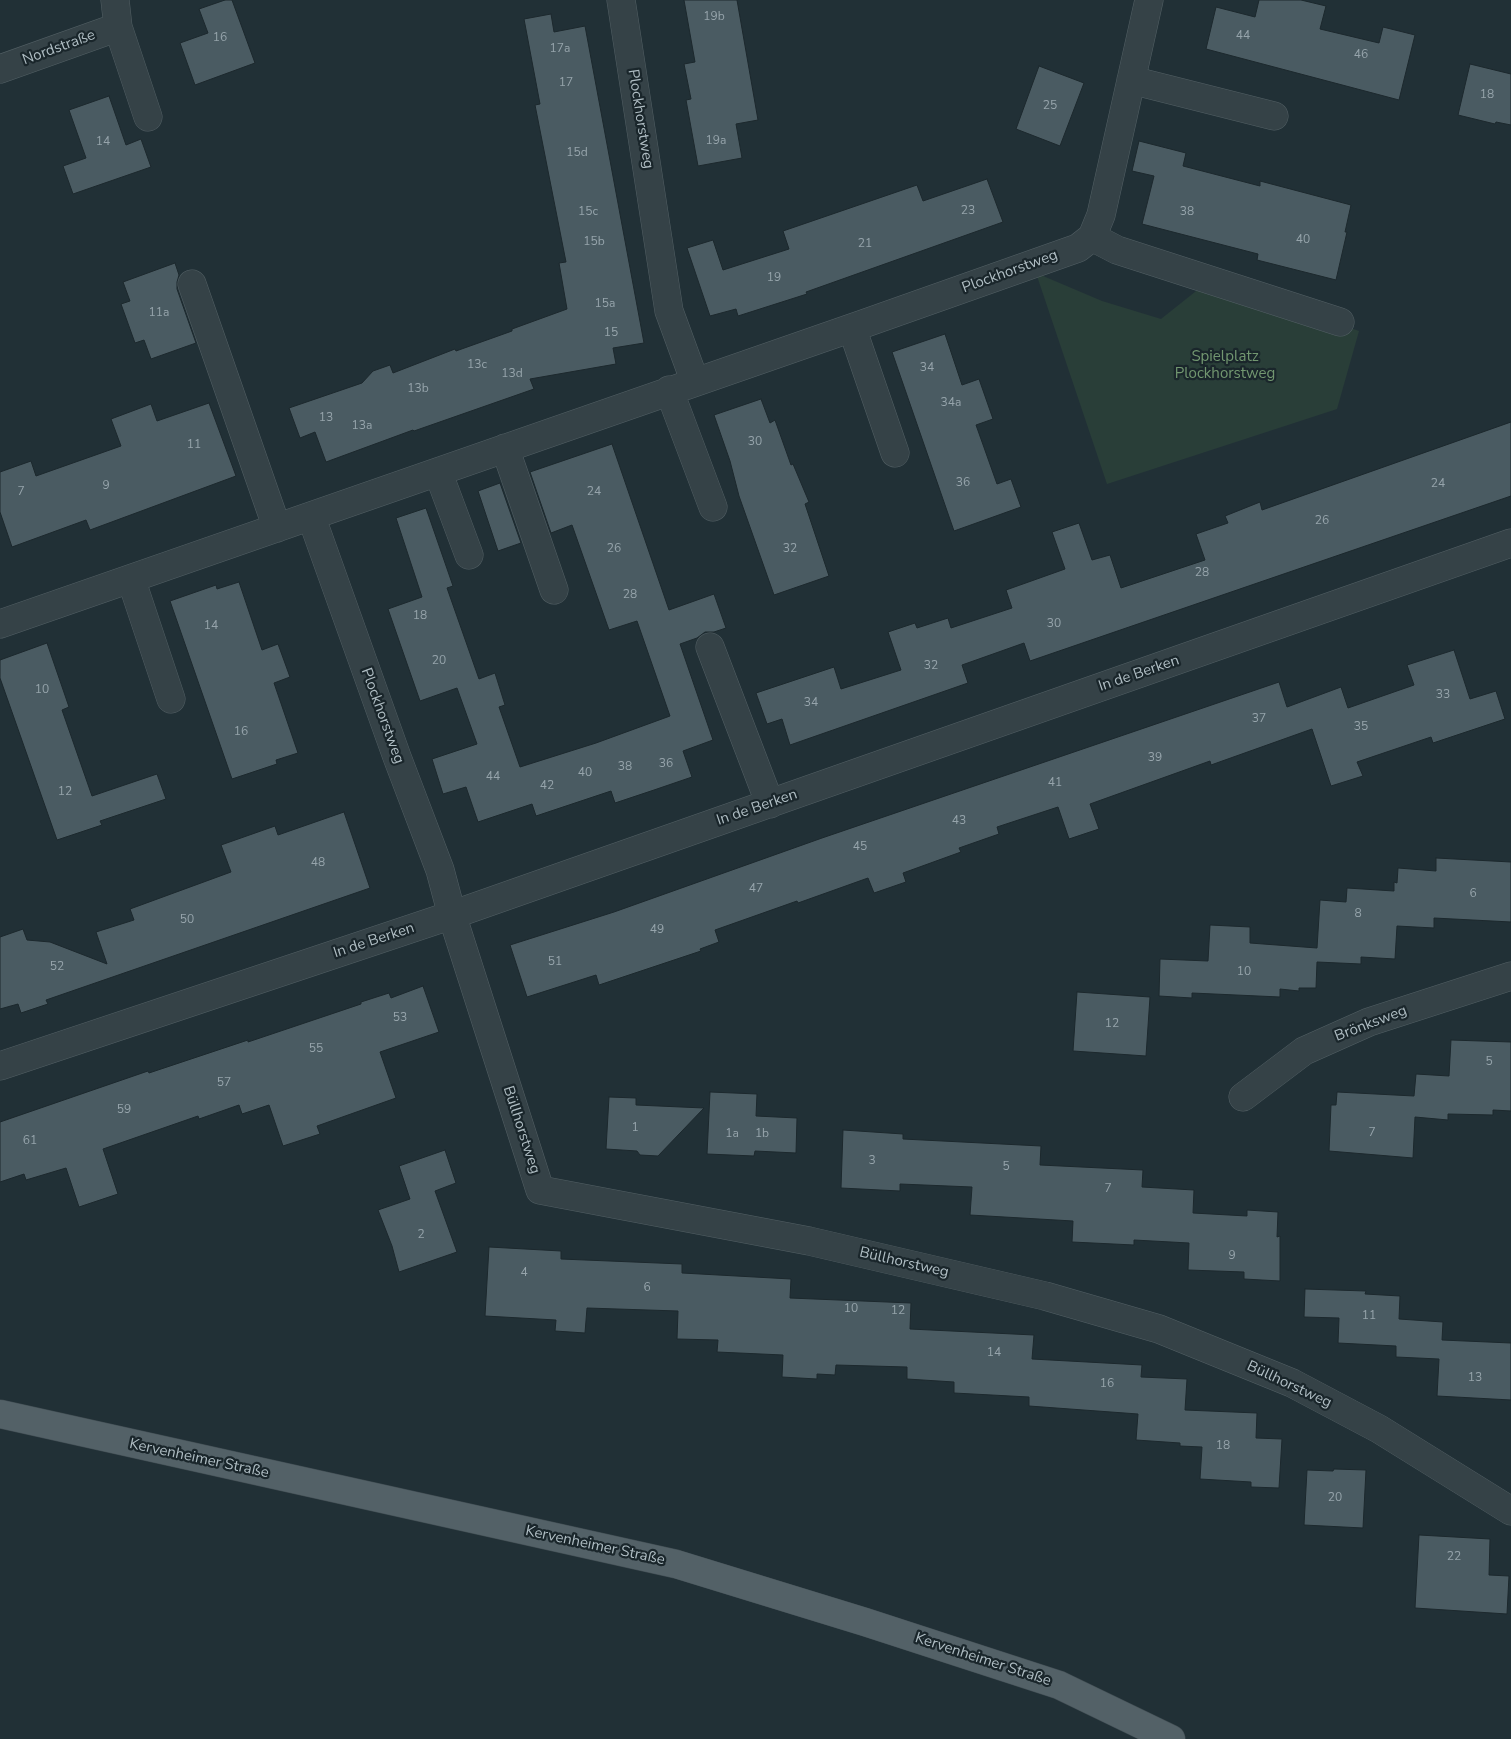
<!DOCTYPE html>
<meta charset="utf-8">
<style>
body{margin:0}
canvas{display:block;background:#213036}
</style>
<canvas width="1511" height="1739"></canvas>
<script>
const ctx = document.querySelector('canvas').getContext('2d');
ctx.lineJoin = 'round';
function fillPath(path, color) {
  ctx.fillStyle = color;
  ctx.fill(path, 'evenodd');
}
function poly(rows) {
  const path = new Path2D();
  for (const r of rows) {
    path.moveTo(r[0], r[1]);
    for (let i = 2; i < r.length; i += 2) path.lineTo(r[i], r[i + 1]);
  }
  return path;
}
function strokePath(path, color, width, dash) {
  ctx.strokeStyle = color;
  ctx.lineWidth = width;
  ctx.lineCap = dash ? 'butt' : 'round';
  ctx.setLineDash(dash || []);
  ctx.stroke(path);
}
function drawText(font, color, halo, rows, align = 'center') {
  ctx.font = font + ' "Nunito Sans",sans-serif';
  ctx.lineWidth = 4.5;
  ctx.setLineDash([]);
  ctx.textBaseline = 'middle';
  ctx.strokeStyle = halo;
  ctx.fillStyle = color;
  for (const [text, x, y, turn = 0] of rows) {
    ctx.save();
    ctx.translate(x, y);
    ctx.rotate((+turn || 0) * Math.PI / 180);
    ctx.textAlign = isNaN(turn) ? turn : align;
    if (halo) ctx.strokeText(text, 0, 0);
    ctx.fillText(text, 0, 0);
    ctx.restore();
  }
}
fillPath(poly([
 [1036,273,1102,301,1161,319,1210,280,1359,331,1337,409,1107,484]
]), '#293e38');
const building = poly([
 [225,0,232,0,255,63,195,85,180,43,208,33,199,9,225,0],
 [684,0,737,0,758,120,736,124,742,158,698,166,686,100,691,99,684,64,695,62,684,0],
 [1259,0,1301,0,1326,6,1320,29,1379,43,1383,27,1415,35,1399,100,1206,49,1216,7,1255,17,1259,0],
 [551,14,554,32,585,26,644,343,613,348,616,364,530,379,534,389,414,431,413,430,326,462,315,432,300,438,289,408,362,383,373,371,390,365,393,373,455,349,456,351,512,331,512,329,567,309,559,263,566,262,535,105,540,104,524,19,551,14],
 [1470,64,1511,74,1511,125,1496,122,1495,124,1458,115,1470,64],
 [1039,66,1084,83,1060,146,1016,129,1039,66],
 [109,96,126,145,141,139,151,167,73,194,63,166,86,158,69,110,109,96],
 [1139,141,1186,153,1183,166,1260,186,1260,181,1351,205,1345,232,1347,232,1336,280,1257,260,1258,254,1142,224,1154,176,1132,171,1139,141],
 [987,179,1003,222,806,292,807,294,738,316,736,309,710,316,687,248,713,240,723,270,789,249,783,231,917,185,923,201,987,179],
 [175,263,179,275,177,282,177,289,196,343,151,359,144,340,135,343,121,304,130,301,123,282,175,263],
 [945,334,962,385,979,379,993,419,976,425,997,484,1011,479,1021,507,954,531,892,352,945,334],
 [761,399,770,423,775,420,791,465,793,464,809,502,805,504,829,576,774,595,739,496,730,461,714,415,761,399],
 [209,403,236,476,90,530,86,520,12,547,0,512,0,472,31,461,36,476,121,446,111,419,151,404,157,421,209,403],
 [1511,422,1511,496,1030,661,1024,643,962,665,968,683,790,745,782,719,767,724,756,693,834,667,841,689,901,670,888,632,915,623,917,628,948,618,951,628,1012,608,1006,590,1065,569,1052,532,1079,523,1092,560,1110,555,1121,588,1205,560,1196,534,1228,523,1225,516,1260,502,1262,510,1511,422],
 [612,444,669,610,714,594,726,628,714,632,705,632,697,638,680,644,713,740,683,751,692,777,654,790,615,803,611,791,536,816,532,804,478,822,466,787,443,794,432,759,477,744,457,688,420,701,388,609,422,597,396,518,426,508,453,586,447,588,479,679,495,673,505,705,499,707,520,767,596,743,670,716,637,621,609,630,572,525,551,533,530,472,612,444],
 [500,483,521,543,498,551,478,491,500,483],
 [239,582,262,650,278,644,290,677,274,683,298,753,276,760,277,764,232,779,170,601,216,585,217,589,239,582],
 [47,643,69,707,62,710,92,796,157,774,166,799,100,821,102,825,57,840,0,678,0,660,47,643],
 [1454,650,1470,699,1496,691,1505,719,1433,743,1431,737,1357,762,1363,776,1331,786,1312,729,1211,765,1210,761,1090,804,1099,829,1069,839,1058,807,997,827,999,834,959,848,961,852,903,873,906,882,874,893,868,878,798,903,797,901,715,930,719,942,700,949,701,951,599,985,596,975,527,997,510,945,614,912,822,838,1279,682,1287,707,1341,687,1348,708,1414,685,1407,665,1454,650],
 [344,812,370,888,46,1000,48,1004,21,1013,18,1004,0,1009,0,937,23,929,27,940,50,942,107,964,96,932,134,920,130,909,231,872,221,845,275,826,278,835,344,812],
 [1436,858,1511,862,1511,922,1434,918,1434,928,1397,926,1395,959,1361,957,1361,964,1317,962,1316,988,1299,988,1299,991,1280,989,1280,997,1192,993,1192,998,1159,996,1160,959,1208,961,1210,925,1250,927,1250,943,1317,948,1320,900,1346,902,1347,888,1394,891,1394,882,1397,883,1398,868,1436,871,1436,858],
 [423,986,439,1032,380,1052,396,1098,317,1126,320,1134,283,1146,269,1105,242,1114,239,1105,199,1119,198,1116,103,1149,118,1194,79,1207,66,1168,26,1180,24,1174,0,1182,0,1122,148,1071,149,1073,248,1040,248,1042,361,1004,361,1002,389,993,391,998,423,986],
 [1077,992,1150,997,1146,1056,1073,1051,1077,992],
 [1451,1040,1511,1042,1511,1111,1493,1110,1493,1115,1448,1114,1448,1120,1415,1117,1413,1158,1329,1151,1331,1105,1336,1105,1337,1092,1414,1096,1416,1074,1449,1076,1451,1040],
 [710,1092,757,1094,756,1116,797,1118,796,1153,755,1151,754,1156,707,1154,710,1092],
 [609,1097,636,1098,636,1105,704,1108,658,1156,640,1155,637,1151,606,1149,609,1097],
 [843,1130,903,1134,903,1139,1041,1146,1040,1165,1143,1170,1142,1187,1194,1190,1193,1213,1247,1216,1247,1210,1278,1212,1277,1237,1280,1236,1280,1281,1244,1279,1244,1272,1188,1270,1189,1243,1134,1240,1134,1245,1072,1242,1073,1221,970,1215,972,1187,900,1184,900,1191,841,1188,843,1130],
 [445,1150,456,1183,435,1191,457,1252,399,1272,392,1246,378,1210,410,1199,399,1166,445,1150],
 [489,1247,561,1251,561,1259,682,1264,682,1273,791,1279,790,1298,911,1303,910,1329,1034,1335,1032,1359,1142,1365,1141,1377,1187,1379,1185,1410,1257,1413,1256,1438,1282,1439,1279,1488,1251,1487,1251,1482,1200,1479,1202,1447,1180,1446,1180,1443,1136,1440,1138,1414,1029,1406,1029,1397,954,1393,954,1382,907,1379,907,1367,836,1365,835,1375,817,1374,817,1379,782,1377,783,1355,717,1352,718,1340,677,1339,678,1311,587,1308,585,1333,555,1331,556,1320,485,1316,489,1247],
 [1305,1289,1366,1291,1365,1294,1400,1296,1399,1319,1443,1322,1442,1340,1511,1343,1511,1400,1437,1396,1439,1359,1396,1357,1396,1346,1338,1343,1339,1318,1304,1317,1305,1289],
 [1334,1469,1366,1470,1363,1528,1304,1525,1307,1470,1333,1471,1334,1469],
 [1419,1535,1490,1539,1489,1575,1509,1576,1507,1614,1415,1608,1419,1535]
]);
fillPath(building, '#4a5b62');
strokePath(building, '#1c282d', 1);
const minor = poly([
 [621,0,669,311,695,382],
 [118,27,148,117],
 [0,69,118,27,115,0],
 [1131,80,1274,116],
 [1092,237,1117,250,1340,322],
 [192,284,277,528],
 [852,328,895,453],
 [669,390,713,507],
 [505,448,554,590],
 [438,472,469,555],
 [311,516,397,757,440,870,452,915,540,1190,809,1241,1045,1296,1159,1329,1292,1383,1379,1429,1511,1511],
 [131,579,171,699],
 [0,624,863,324,1078,248,1092,237,1101,215,1149,0],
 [710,647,770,804],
 [0,1066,452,915,1511,543],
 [1243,1097,1304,1051,1369,1022,1511,976]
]);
const major = poly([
 [0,1414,676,1564,865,1622,1059,1685,1171,1739]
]);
strokePath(minor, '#525f64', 29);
strokePath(major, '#414d53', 29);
strokePath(minor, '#354247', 28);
strokePath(major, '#536167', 28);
drawText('12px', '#96a4ab', null, [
 ["19b",714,17],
 ["44",1243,36],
 ["16",220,38],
 ["17a",560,49],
 ["46",1361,55],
 ["17",566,83],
 ["18",1487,95],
 ["25",1050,106],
 ["19a",716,141],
 ["14",103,142],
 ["15d",577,153],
 ["23",968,211],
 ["15c",588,212],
 ["38",1187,212],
 ["40",1303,240],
 ["15b",594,242],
 ["21",865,244],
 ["19",774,278],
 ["15a",605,304],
 ["11a",159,313],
 ["15",611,333],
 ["13c",477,365],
 ["34",927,368],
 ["13d",512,374],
 ["13b",418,389],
 ["34a",951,403],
 ["13",326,418],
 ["13a",362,426],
 ["30",755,442],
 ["11",194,445],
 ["36",963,483],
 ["24",1438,484],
 ["9",106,486],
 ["7",21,492],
 ["24",594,492],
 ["26",1322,521],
 ["26",614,549],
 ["32",790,549],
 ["28",1202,573],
 ["28",630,595],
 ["18",420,616],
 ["30",1054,624],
 ["14",211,626],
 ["20",439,661],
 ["32",931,666],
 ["10",42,690],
 ["33",1443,695],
 ["34",811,703],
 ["37",1259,719],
 ["35",1361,727],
 ["16",241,732],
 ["39",1155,758],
 ["36",666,764],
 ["38",625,767],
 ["40",585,773],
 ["44",493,777],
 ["41",1055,783],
 ["42",547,786],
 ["12",65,792],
 ["43",959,821],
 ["45",860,847],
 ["48",318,863],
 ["47",756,889],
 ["6",1473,894],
 ["8",1358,914],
 ["50",187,920],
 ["49",657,930],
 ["51",555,962],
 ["52",57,967],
 ["10",1244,972],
 ["53",400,1018],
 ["12",1112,1024],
 ["55",316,1049],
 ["5",1489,1062],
 ["57",224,1083],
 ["59",124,1110],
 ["1",635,1128],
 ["7",1372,1133],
 ["1a",732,1134],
 ["1b",762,1134],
 ["61",30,1141],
 ["3",872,1161],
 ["5",1006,1167],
 ["7",1108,1189],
 ["2",421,1235],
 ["9",1232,1256],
 ["4",524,1273],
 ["6",647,1288],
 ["10",851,1309],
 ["12",898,1311],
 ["11",1369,1316],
 ["14",994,1353],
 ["13",1475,1378],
 ["16",1107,1384],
 ["18",1223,1446],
 ["20",1335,1498],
 ["22",1454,1557]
]);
drawText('15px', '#afbdc3', '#1a262b', [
 ["Nordstraße",59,48,-20],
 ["Plockhorstweg",640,119,81],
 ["Plockhorstweg",1010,272,-20],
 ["In de Berken",1139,674,-19],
 ["Plockhorstweg",382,716,70],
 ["In de Berken",757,808,-19],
 ["In de Berken",374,941,-18],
 ["Brönksweg",1371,1024,-21],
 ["Büllhorstweg",521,1130,72],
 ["Büllhorstweg",904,1263,13],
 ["Büllhorstweg",1289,1385,25],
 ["Kervenheimer Straße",199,1459,12],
 ["Kervenheimer Straße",595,1546,12],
 ["Kervenheimer Straße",983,1660,18]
]);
drawText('15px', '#729770', '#1a262b', [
 ["Spielplatz",1225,357],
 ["Plockhorstweg",1225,374]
]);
</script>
